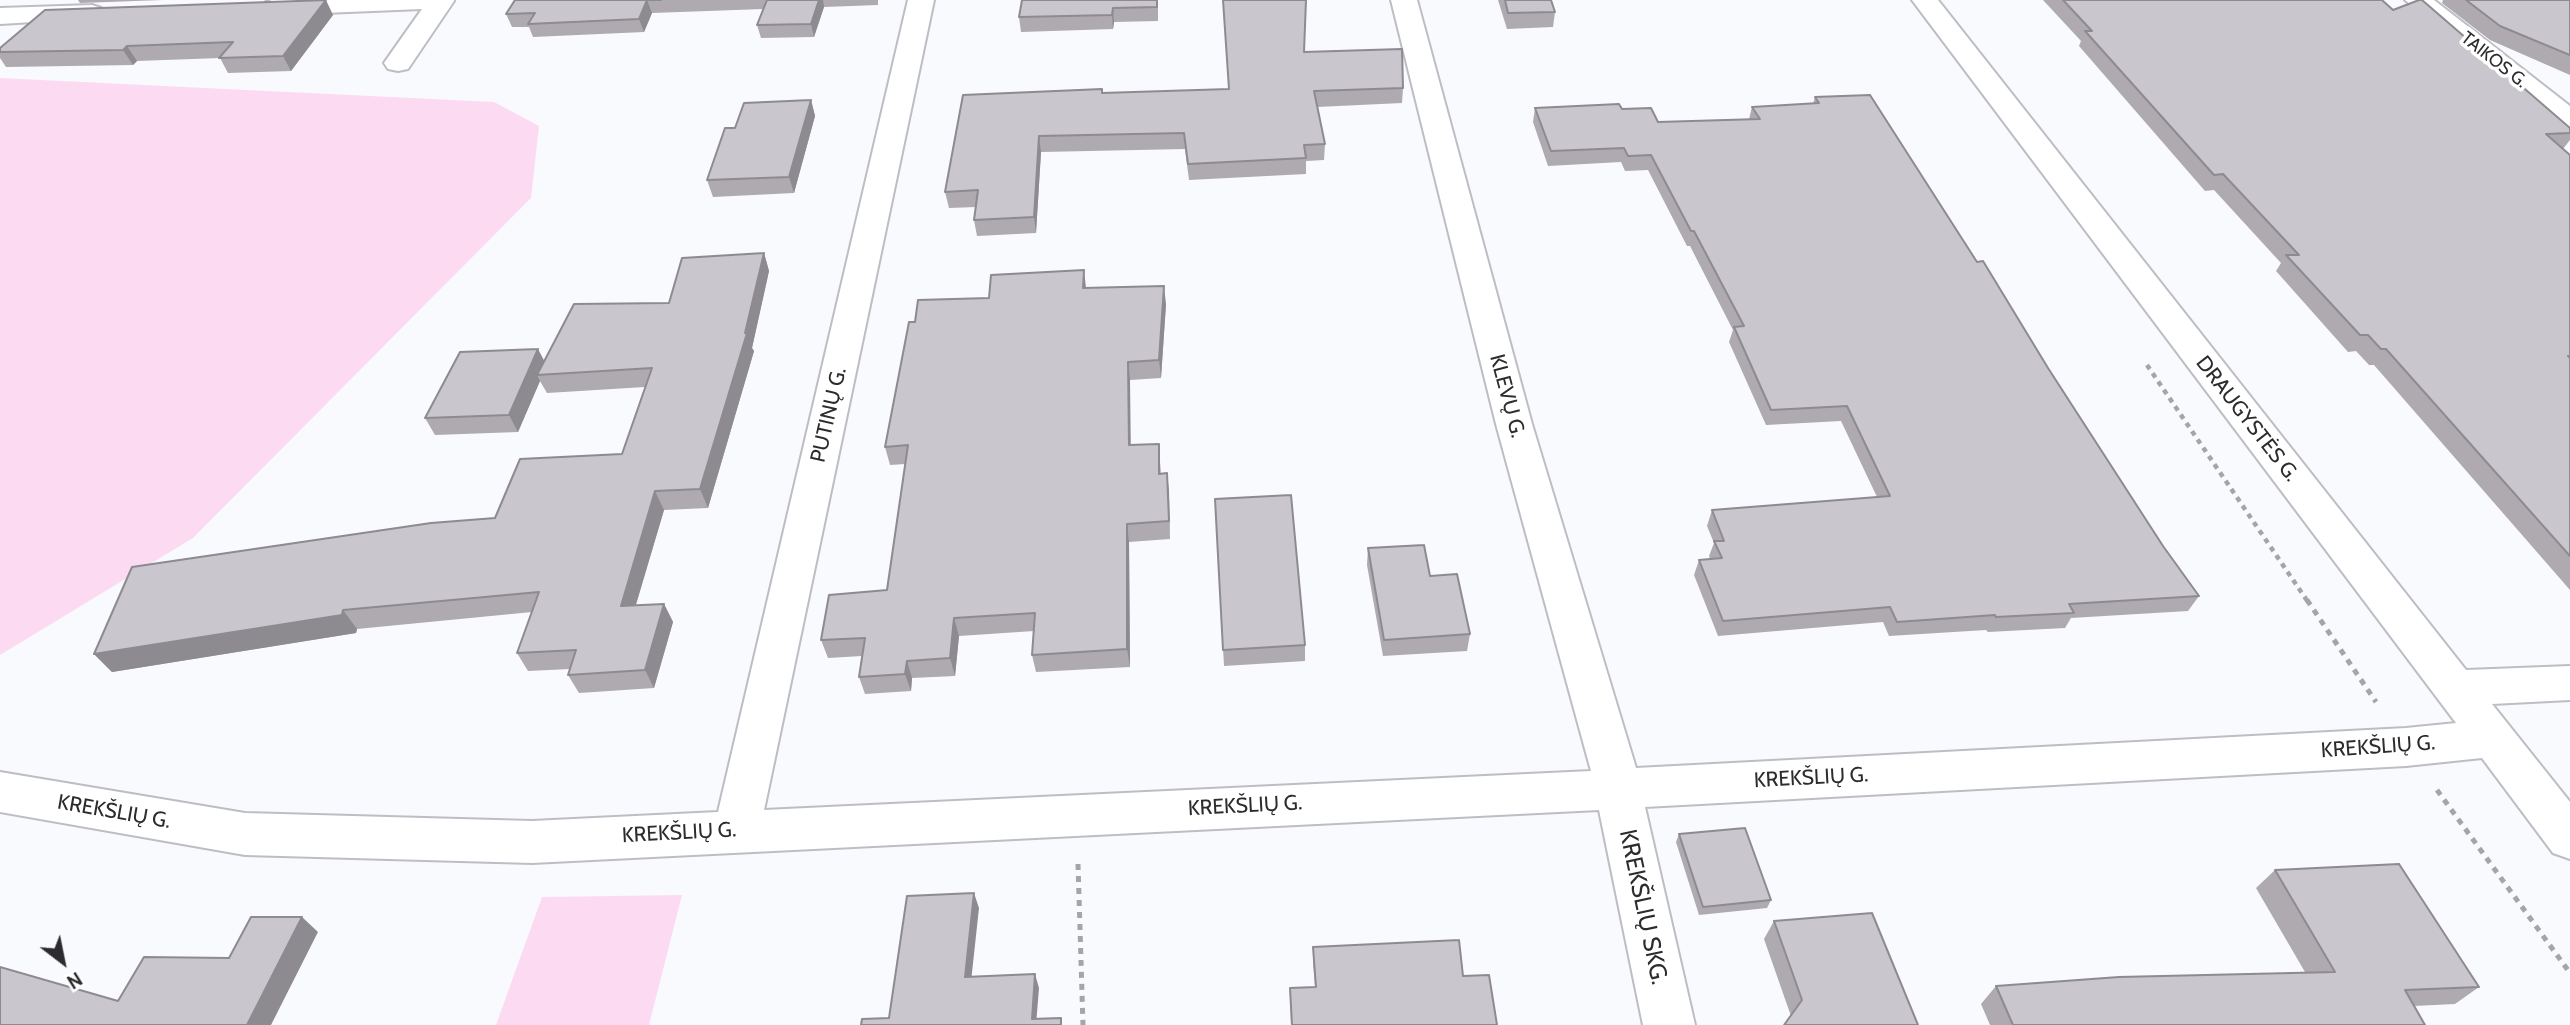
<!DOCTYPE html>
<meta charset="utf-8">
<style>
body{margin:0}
#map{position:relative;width:2570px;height:1025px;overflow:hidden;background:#f9fafe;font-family:Cabin,sans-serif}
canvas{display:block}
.north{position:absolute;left:28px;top:927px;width:70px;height:70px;-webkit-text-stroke:5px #fff;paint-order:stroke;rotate:148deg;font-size:19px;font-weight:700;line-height:28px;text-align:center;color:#2c2c2f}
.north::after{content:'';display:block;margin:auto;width:24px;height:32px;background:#2c2c2f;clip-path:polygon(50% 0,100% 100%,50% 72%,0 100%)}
</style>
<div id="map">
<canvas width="2570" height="1025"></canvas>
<div class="north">N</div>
</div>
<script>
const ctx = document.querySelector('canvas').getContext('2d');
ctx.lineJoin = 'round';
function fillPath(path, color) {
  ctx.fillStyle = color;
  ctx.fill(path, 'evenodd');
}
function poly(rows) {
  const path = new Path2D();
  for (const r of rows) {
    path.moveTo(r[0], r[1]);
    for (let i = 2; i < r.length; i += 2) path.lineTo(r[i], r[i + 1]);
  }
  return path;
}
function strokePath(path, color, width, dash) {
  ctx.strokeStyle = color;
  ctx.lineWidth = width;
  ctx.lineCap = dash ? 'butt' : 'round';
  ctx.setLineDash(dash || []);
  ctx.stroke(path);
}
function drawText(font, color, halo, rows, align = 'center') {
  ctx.font = font + ' Cabin,sans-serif';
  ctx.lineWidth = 7;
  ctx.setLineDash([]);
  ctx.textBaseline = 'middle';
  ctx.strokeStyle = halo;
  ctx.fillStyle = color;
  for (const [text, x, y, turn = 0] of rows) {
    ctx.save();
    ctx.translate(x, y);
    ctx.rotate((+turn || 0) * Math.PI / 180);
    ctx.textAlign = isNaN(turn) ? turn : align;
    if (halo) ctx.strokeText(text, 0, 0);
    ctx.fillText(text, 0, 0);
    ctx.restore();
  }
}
fillPath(poly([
 [0,78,494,102,539,126,531,198,193,538,0,655],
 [682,895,649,1025,496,1025,542,897]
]), '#fcdbf2');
const minor = poly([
 [272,0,454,0,454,1,408,69,398,71,388,69,384,63,422,9,275,15,266,12,262,7,266,2,272,0],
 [908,0,934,0,764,810,1591,771,1496,424,1391,0,1417,0,1532,424,1636,768,2406,728,2456,723,1912,0,1938,0,2466,670,2570,666,2570,700,2492,704,2570,802,2570,859,2553,853,2482,758,2406,766,1645,807,1695,1025,1643,1025,1599,810,532,863,245,855,0,812,0,772,245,813,532,821,718,812,908,0],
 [2405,0,2434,0,2570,106,2570,129,2560,126,2405,0],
 [92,5,101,8,105,13,101,18,0,24,0,8,92,5]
]);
strokePath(minor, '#bdbec5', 4);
strokePath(poly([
 [2147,365,2308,602]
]), '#a4a5a9', 4.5, [5, 5]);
strokePath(poly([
 [2307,600,2376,702],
 [2437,790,2570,973],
 [1078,864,1083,1025]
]), '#a4a5a9', 5, [6, 6]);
fillPath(minor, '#fff');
fillPath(poly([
 [78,0,163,0,80,3],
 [515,0,878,0,878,5,824,7,814,37,761,38,757,25,763,9,652,13,644,32,533,37,529,27,512,27,506,14],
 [1158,0,1158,21,1114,22,1113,29,1021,32,1019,17],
 [1498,0,1551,0,1555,12,1553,27,1507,29],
 [2043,0,2382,0,2393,10,2570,128,2570,140,2563,149,2570,155,2570,590,2374,365,2369,365,2356,351,2348,352,2276,271,2281,263,2214,190,2205,191,2079,46,2081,41],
 [2443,0,2570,0,2570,75,2490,40,2442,3],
 [333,15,291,71,228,73,220,58,137,61,133,65,6,67,0,58,0,48],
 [1304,52,1403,88,1402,103,1317,107,1325,144,1324,160,1306,161,1306,174,1189,180,1185,149,1041,152,1036,233,977,236,974,220,976,207,949,208,945,192,1102,89,1103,93,1229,89],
 [1815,97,1977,262,2048,368,2163,546,2199,596,2188,611,2071,618,2065,628,1988,632,1986,630,1889,636,1883,622,1718,636,1694,575,1699,560,1710,559,1709,556,1714,543,1707,526,1712,510,1877,497,1841,421,1766,425,1729,342,1733,330,1690,246,1687,246,1648,170,1625,171,1621,162,1548,166,1533,122,1535,108,1622,109,1658,122,1749,119,1752,107,1813,104],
 [811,100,815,116,794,193,713,197,707,180,735,128],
 [764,253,769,271,752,348,754,351,708,508,664,510,636,605,664,604,673,622,654,688,579,693,568,675,570,669,528,671,517,653,532,612,357,629,356,633,112,672,94,654,495,518,622,454,645,387,547,393,540,381,518,432,435,435,425,418,669,303],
 [1086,288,1166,304,1161,378,1130,380,1130,445,1160,462,1161,474,1167,473,1170,539,1129,542,1130,667,1036,672,1032,655,1034,631,959,636,955,676,912,678,911,691,865,694,859,677,862,656,828,658,821,640,887,590,905,464,890,465,885,447,915,322,989,298],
 [1215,499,1305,645,1305,661,1224,666],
 [1368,548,1430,576,1470,634,1467,651,1383,656,1367,565],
 [1679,834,1771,900,1767,908,1699,915,1676,842],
 [2275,870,2479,987,2455,1004,2414,1006,2425,1025,1990,1025,1981,1004,1996,986,2305,972,2256,888],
 [1774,921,1918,1025,1791,1016,1764,939],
 [1313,947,1463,976,1497,1025,1291,1025,1290,988,1315,987,1313,961]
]), '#aeaab0');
fillPath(poly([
 [326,0,333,15,291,71,283,56],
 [647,0,652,13,644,32,639,19],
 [819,0,823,0,824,7,814,37,811,24],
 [1113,8,1114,22,1113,29,1112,15],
 [127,46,137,61,133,65,123,50],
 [811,100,815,116,794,193,789,177],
 [1039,136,1041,152,1036,233,1034,217],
 [764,253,769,271,752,348,754,351,708,508,700,489,745,333],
 [1084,270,1086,288,1083,288],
 [1164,286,1166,304,1161,378,1159,360],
 [538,349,547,366,537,375,540,381,518,432,509,415],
 [1128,362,1130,380,1131,463,1129,445],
 [1167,473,1169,491,1170,539,1169,521],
 [655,491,664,510,630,624,621,606],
 [1127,524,1129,542,1130,667,1127,649],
 [664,604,673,622,654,688,645,670],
 [343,610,357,629,356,633,112,672,94,654],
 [954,618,959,636,955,676,950,658],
 [907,661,912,678,911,691,905,674],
 [974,893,979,908,970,991,965,977],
 [302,917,318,932,271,1025,247,1025],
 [1035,974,1039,988,1036,1025,1032,1019]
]), '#8d8b90');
const building = poly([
 [326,0,283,56,219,58,233,42,127,46,123,50,0,52,0,48,45,10,326,0],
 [515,0,661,0,647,0,639,19,528,24,535,13,506,14,515,0],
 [767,0,819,0,811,24,757,25,767,0],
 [1022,0,1157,0,1157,7,1113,8,1112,15,1019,17,1022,0],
 [1223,0,1306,0,1304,52,1402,49,1403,88,1314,91,1325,144,1304,145,1306,158,1188,164,1184,133,1039,136,1034,217,974,220,978,190,945,192,963,95,1102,89,1102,93,1229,89,1223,0],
 [1505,0,1551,0,1555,12,1508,13,1505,0],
 [2063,0,2382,0,2393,10,2419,0,2422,0,2570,128,2570,133,2546,134,2570,155,2570,356,2568,356,2570,358,2570,556,2386,349,2381,349,2368,335,2360,335,2286,255,2299,255,2223,174,2214,175,2085,31,2092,31,2063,0],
 [2466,0,2570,0,2570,55,2500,26,2466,0],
 [1870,95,1977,262,1983,261,2048,368,2163,546,2199,596,2069,604,2074,613,1996,617,1995,615,1897,622,1890,607,1723,621,1699,560,1722,558,1714,541,1724,541,1712,510,1890,496,1847,406,1771,410,1734,327,1744,326,1694,231,1691,231,1651,155,1628,156,1624,148,1551,151,1535,108,1619,104,1622,109,1651,108,1658,122,1760,119,1752,107,1819,103,1815,97,1870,95],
 [811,100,789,177,707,180,725,128,735,128,744,103,811,100],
 [764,253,745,333,747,333,700,489,655,491,621,606,664,604,645,670,568,675,576,650,517,653,539,592,343,610,342,615,94,654,132,567,431,523,495,518,520,459,622,454,652,368,537,375,574,304,669,303,682,258,764,253],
 [1084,270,1083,288,1164,286,1159,360,1128,362,1129,445,1159,444,1159,474,1167,473,1169,521,1127,524,1127,649,1032,655,1035,613,954,618,950,658,907,661,905,674,859,677,865,638,821,640,829,595,887,590,908,445,885,447,909,322,915,322,918,300,989,298,991,275,1084,270],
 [538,349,509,415,425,418,460,352,538,349],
 [1291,495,1305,645,1223,650,1215,499,1291,495],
 [1424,545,1430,576,1457,574,1470,634,1384,640,1368,548,1424,545],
 [1745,828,1771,900,1703,907,1679,834,1745,828],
 [2399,864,2479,987,2405,990,2425,1025,2013,1025,1996,986,2119,977,2335,972,2275,870,2399,864],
 [974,893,965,977,1035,974,1032,1019,1061,1018,1061,1025,861,1025,862,1019,889,1018,907,896,974,893],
 [1872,913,1918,1025,1784,1025,1802,1000,1774,921,1872,913],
 [251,917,302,917,247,1025,0,1025,0,967,118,1001,144,957,229,958,251,917],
 [1459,940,1463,976,1489,975,1497,1025,1292,1025,1290,988,1316,987,1313,947,1459,940]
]);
fillPath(building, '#cac6cd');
strokePath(building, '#8d8b90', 2);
drawText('18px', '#2c2c2f', '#fff', [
 ["TAIKOS G.",2494,60,38]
]);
drawText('21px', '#2c2c2f', '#fff', [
 ["KLEVŲ G.",1507,396,75],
 ["PUTINŲ G.",829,415,-77],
 ["DRAUGYSTĖS G.",2247,419,52],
 ["KREKŠLIŲ G.",2378,747,-4],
 ["KREKŠLIŲ G.",1811,778,-3],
 ["KREKŠLIŲ G.",1245,806,-3],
 ["KREKŠLIŲ G.",114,812,10],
 ["KREKŠLIŲ G.",679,833,-3]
]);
drawText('24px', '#2c2c2f', '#fff', [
 ["KREKŠLIŲ SKG.",1643,907,78]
]);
</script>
